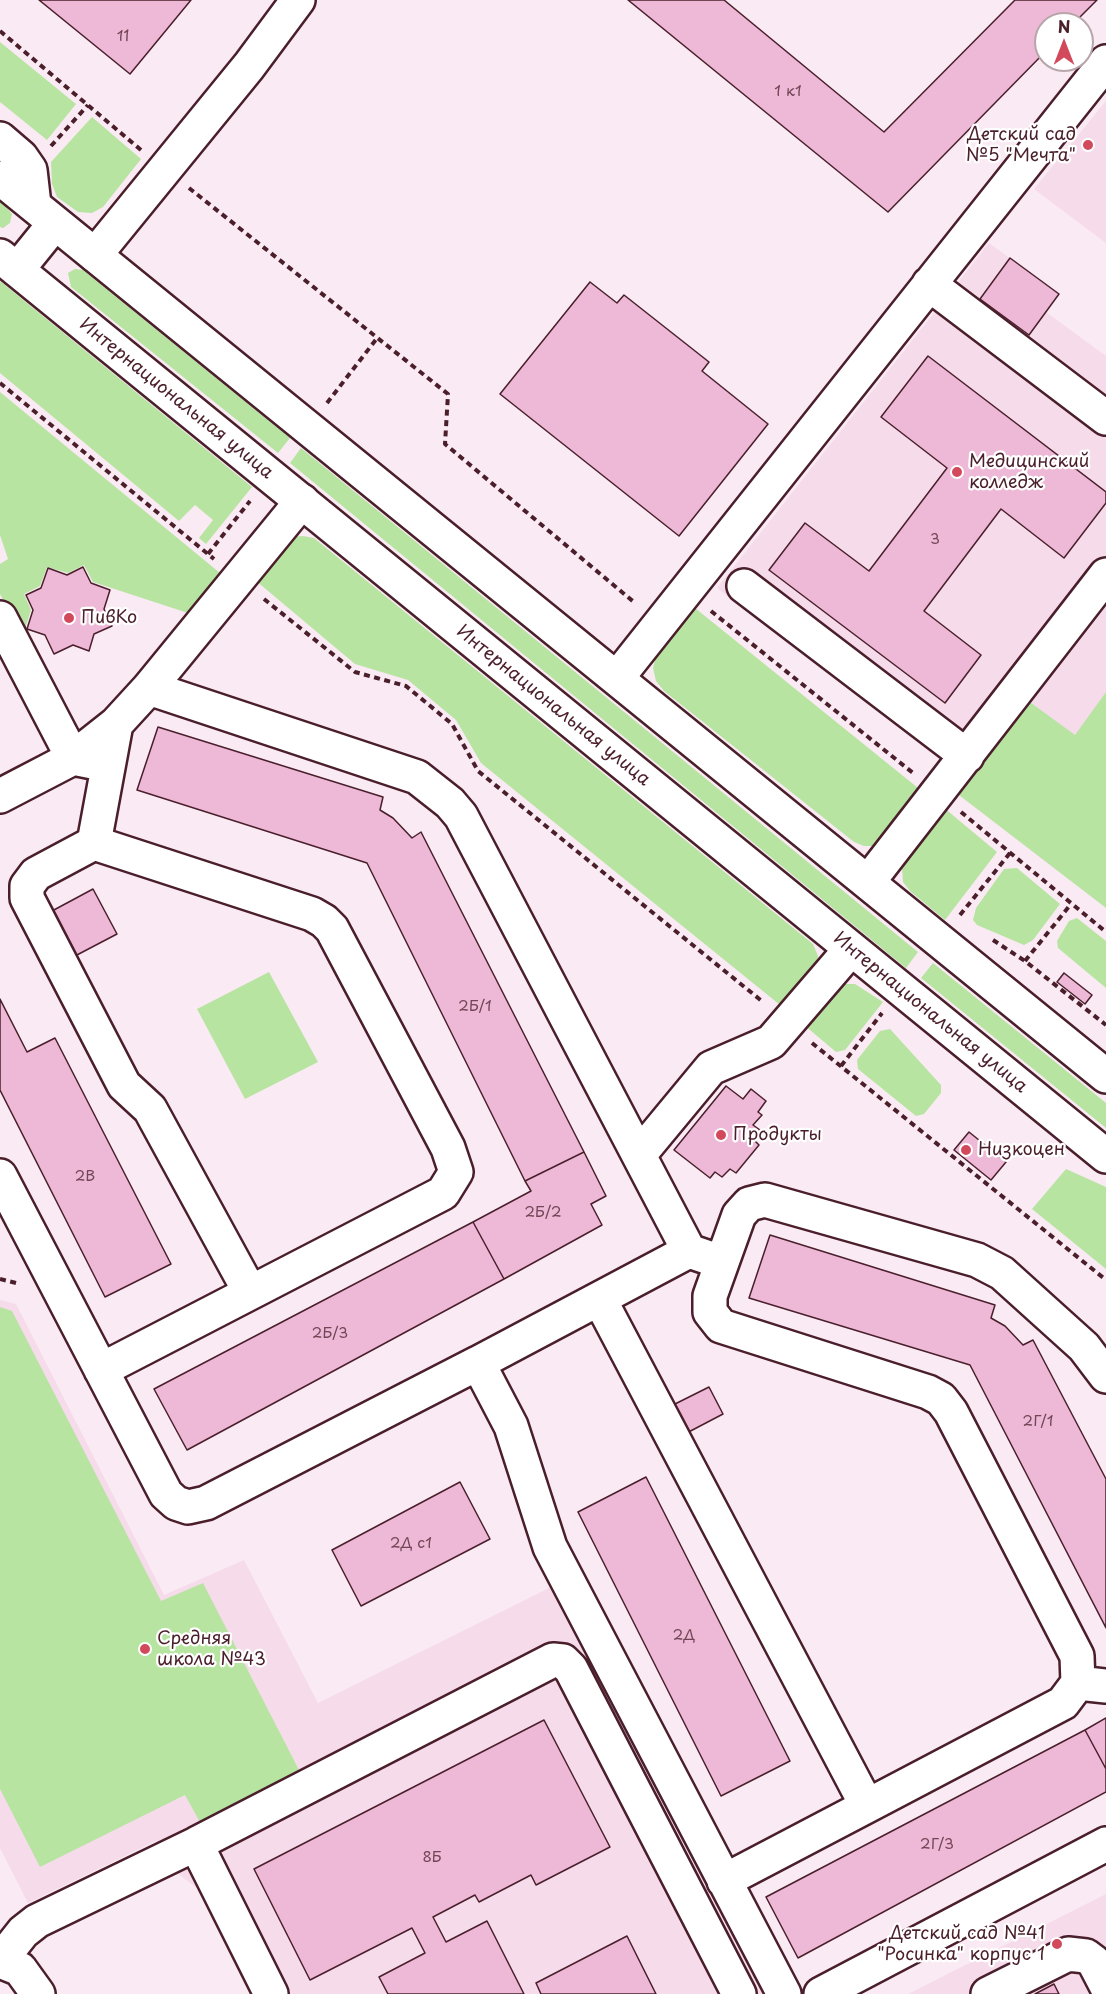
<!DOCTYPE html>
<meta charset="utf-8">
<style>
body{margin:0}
#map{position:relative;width:1106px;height:1994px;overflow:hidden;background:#faeaf3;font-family:"Playpen Sans",sans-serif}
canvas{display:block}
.north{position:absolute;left:1034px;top:12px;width:60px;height:60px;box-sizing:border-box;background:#fff;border:2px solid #b7a5aa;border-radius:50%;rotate:0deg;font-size:16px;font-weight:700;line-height:24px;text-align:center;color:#4a1f2b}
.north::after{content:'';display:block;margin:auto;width:21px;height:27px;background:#d1495b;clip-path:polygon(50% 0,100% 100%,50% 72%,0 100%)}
</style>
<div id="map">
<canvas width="1106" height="1994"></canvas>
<div class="north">N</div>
</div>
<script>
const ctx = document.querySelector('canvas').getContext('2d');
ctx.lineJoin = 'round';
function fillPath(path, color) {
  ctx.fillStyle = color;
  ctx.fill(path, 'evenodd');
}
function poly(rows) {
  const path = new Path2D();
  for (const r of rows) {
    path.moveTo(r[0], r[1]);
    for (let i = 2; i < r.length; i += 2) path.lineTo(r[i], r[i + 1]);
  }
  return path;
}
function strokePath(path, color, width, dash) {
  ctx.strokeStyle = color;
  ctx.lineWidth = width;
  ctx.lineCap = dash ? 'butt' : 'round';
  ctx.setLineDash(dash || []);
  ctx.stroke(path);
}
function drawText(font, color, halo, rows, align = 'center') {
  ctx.font = font + ' "Playpen Sans",sans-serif';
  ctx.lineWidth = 4.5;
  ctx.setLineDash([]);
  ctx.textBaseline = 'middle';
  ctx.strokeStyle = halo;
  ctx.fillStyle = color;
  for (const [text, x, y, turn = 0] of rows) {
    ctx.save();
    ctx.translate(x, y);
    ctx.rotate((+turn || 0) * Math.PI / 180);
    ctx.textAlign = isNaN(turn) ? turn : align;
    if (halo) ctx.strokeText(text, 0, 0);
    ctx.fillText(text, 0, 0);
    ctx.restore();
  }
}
fillPath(poly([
 [1106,101,1106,243,1034,189],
 [989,243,1059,294,1046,312,1106,356,1106,908,966,778,717,588],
 [0,1300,16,1304,164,1595,244,1560,318,1703,551,1587,765,1994,255,1994,205,1894,169,1867,156,1841,28,1903,0,1848],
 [1106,1894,1106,1994,908,1994]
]), '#f6dbeb');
fillPath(poly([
 [0,42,76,104,47,140,0,102],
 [92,117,141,159,103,207,92,213,78,212,57,197,52,184,51,162],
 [0,200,12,214,10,223,3,228,0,227],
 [75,269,83,270,290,438,278,453,71,287,68,273],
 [0,281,252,487,206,544,199,538,213,520,195,505,179,521,0,373],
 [0,392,220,573,188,613,93,582,84,565,68,573,47,567,40,586,24,594,31,610,25,629,20,632,0,594,0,564,8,559,0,535],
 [301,448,918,952,906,968,290,463],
 [303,536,314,538,813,944,818,956,817,968,785,1009,481,763,456,720,408,680,355,664,255,580,293,537],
 [695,608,923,792,876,846,864,846,854,842,664,691,656,681,653,668,656,656],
 [1106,692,1106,908,955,792,1027,700,1075,735],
 [943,807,997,852,945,920,910,891,903,882,902,868,906,855],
 [1017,868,1060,904,1033,940,1024,945,977,925,973,920,976,908,1004,869],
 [1077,918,1106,941,1106,988,1058,948,1057,941,1069,921],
 [933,963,1106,1103,1106,1128,921,978],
 [269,972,318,1062,245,1099,197,1009],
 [842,984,855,984,883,1002,845,1050,836,1052,804,1025],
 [890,1029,941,1085,941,1093,924,1114,916,1116,858,1069,857,1060,880,1031],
 [1066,1169,1106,1187,1106,1269,1032,1209],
 [0,1307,12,1311,161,1601,203,1583,300,1772,201,1824,185,1795,40,1867,0,1789]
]), '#b8e4a2');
const building = poly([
 [39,0,191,0,130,74,39,0],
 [628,0,724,0,884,132,1015,0,1097,0,1073,24,1046,24,1046,51,888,212,628,0],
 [1010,258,1059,294,1029,335,980,299,1010,258],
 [590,282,617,303,624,295,709,362,702,371,768,424,679,536,500,394,590,282],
 [928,356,1106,492,1106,503,1064,558,1001,509,924,611,981,655,945,703,769,570,805,523,869,571,947,468,881,417,928,356],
 [83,567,91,583,110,590,104,609,112,626,94,634,89,651,73,645,54,654,45,635,27,629,33,610,26,595,41,588,48,568,67,575,83,567],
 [158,727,383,797,380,810,393,818,412,838,421,832,584,1152,525,1181,367,863,137,790,158,727],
 [93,889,117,934,75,956,52,911,93,889],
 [1064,973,1092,995,1085,1004,1057,982,1064,973],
 [0,999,27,1052,55,1038,171,1264,105,1297,0,1090,0,999],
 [726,1086,743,1099,751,1089,766,1101,758,1112,762,1115,753,1125,760,1130,753,1139,759,1145,736,1173,730,1169,722,1177,715,1172,710,1178,674,1150,726,1086],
 [969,1132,1006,1162,991,1180,954,1150,969,1132],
 [584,1152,606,1196,591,1204,602,1225,504,1279,473,1222,531,1191,525,1181,584,1152],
 [473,1222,504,1279,187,1450,154,1389,473,1222],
 [770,1235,995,1305,991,1318,1005,1326,1023,1345,1033,1340,1106,1479,1106,1628,970,1365,749,1298,770,1235],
 [709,1387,723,1414,681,1436,667,1408,709,1387],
 [646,1477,790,1761,721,1796,578,1512,646,1477],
 [460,1482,490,1539,361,1606,332,1550,460,1482],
 [1106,1718,1106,1769,1085,1730,1106,1718],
 [544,1720,610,1847,536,1885,531,1875,479,1902,475,1895,433,1917,446,1942,487,1921,524,1994,388,1994,379,1977,425,1953,412,1928,310,1980,254,1869,544,1720],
 [1085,1730,1106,1769,1106,1792,798,1958,766,1897,1085,1730],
 [627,1936,656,1994,541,1994,536,1983,627,1936],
 [1054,1984,1059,1994,1035,1994,1054,1984]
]);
fillPath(building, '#edb9d7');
strokePath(building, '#4a1f2b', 1.5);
const minor = poly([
 [0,139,21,157,30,170,34,205],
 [95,255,249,66,298,0],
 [929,284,1106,418],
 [744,586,967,756],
 [0,618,73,758,93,762],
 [617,678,1106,62],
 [149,688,417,777,450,803,461,816,689,1251,721,1262],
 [0,796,73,758,116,724,149,688,302,501],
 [94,843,36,874,27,886,27,898,124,1085,150,1109,250,1292],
 [868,882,1106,575],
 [639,1155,711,1068,771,1042,851,949],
 [0,1176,166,1494,176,1503,188,1507,206,1503,478,1363,511,1426,550,1547,784,1994],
 [600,1300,867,1806,1063,1703,1078,1683,1077,1656,951,1412,941,1399,928,1392,721,1326,710,1312,710,1296,739,1215,749,1204,765,1200,977,1260,1002,1273,1084,1347,1106,1376],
 [478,1363,689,1251],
 [101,1370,443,1193,456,1172,448,1148,332,929,324,921,312,914,94,843,116,724],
 [1078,1683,1106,1686],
 [196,1844,271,1994],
 [724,1881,867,1806],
 [0,1961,23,1932,37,1921,196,1844,553,1660,563,1661,571,1669,739,1994],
 [0,1961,20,1969,38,1994],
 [821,1994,1106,1844],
 [988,1994,1068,1954,1086,1956,1094,1962,1106,1985]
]);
const major = poly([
 [0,178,1106,1076],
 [0,256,1106,1156],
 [17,270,55,223]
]);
strokePath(minor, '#4a1f2b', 38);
strokePath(major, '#4a1f2b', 38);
strokePath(poly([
 [0,31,141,150],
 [51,146,88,105],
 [189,188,448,394,445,444,635,603],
 [0,383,214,559],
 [327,403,378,337],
 [208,554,250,501],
 [264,599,355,672,406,686,452,724,478,771,763,1002],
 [711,611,913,773],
 [961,812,1106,932],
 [960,915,1010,853],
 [993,940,1025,961,1106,1025],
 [1025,961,1071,904],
 [812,1043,1106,1280],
 [841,1066,882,1013],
 [0,1279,20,1284]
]), '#4a1f2b', 4, [6, 4.5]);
strokePath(minor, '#fff', 33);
strokePath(major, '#fff', 33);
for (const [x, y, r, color] of [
 [1088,145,6,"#d1495b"],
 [957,472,6,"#d1495b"],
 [69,618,6,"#d1495b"],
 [721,1135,6,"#d1495b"],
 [966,1150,6,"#d1495b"],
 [145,1649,6,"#d1495b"],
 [1057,1944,6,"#d1495b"]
]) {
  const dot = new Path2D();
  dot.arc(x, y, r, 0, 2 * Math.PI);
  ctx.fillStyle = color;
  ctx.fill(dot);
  strokePath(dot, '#fff', 2);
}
drawText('15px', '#734656', null, [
 ["11",123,37],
 ["1 к1",788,92],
 ["3",935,540],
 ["2Б/1",475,1007],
 ["2В",85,1177],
 ["2Б/2",543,1213],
 ["2Б/3",330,1334],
 ["2Г/1",1038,1422],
 ["2Д с1",411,1544],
 ["2Д",684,1636],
 ["2Г/3",937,1845],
 ["8Б",432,1858]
]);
drawText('18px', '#4a1f2b', '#fff', [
 ["Детский сад",1076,135,"right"],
 ["№5 \"Мечта\"",1076,156,"right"],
 ["Медицинский",969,462],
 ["колледж",969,483],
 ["ПивКо",81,618],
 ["Продукты",733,1135],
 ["Низкоцен",978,1150],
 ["Средняя",157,1639],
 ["школа №43",157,1660],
 ["Детский сад №41",1045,1934,"right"],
 ["\"Росинка\" корпус 1",1045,1955,"right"]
], 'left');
drawText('18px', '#4a1f2b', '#fff', [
 ["Интернациональная улица",176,399,39],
 ["Интернациональная улица",553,706,39],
 ["Интернациональная улица",930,1013,39]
]);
</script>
